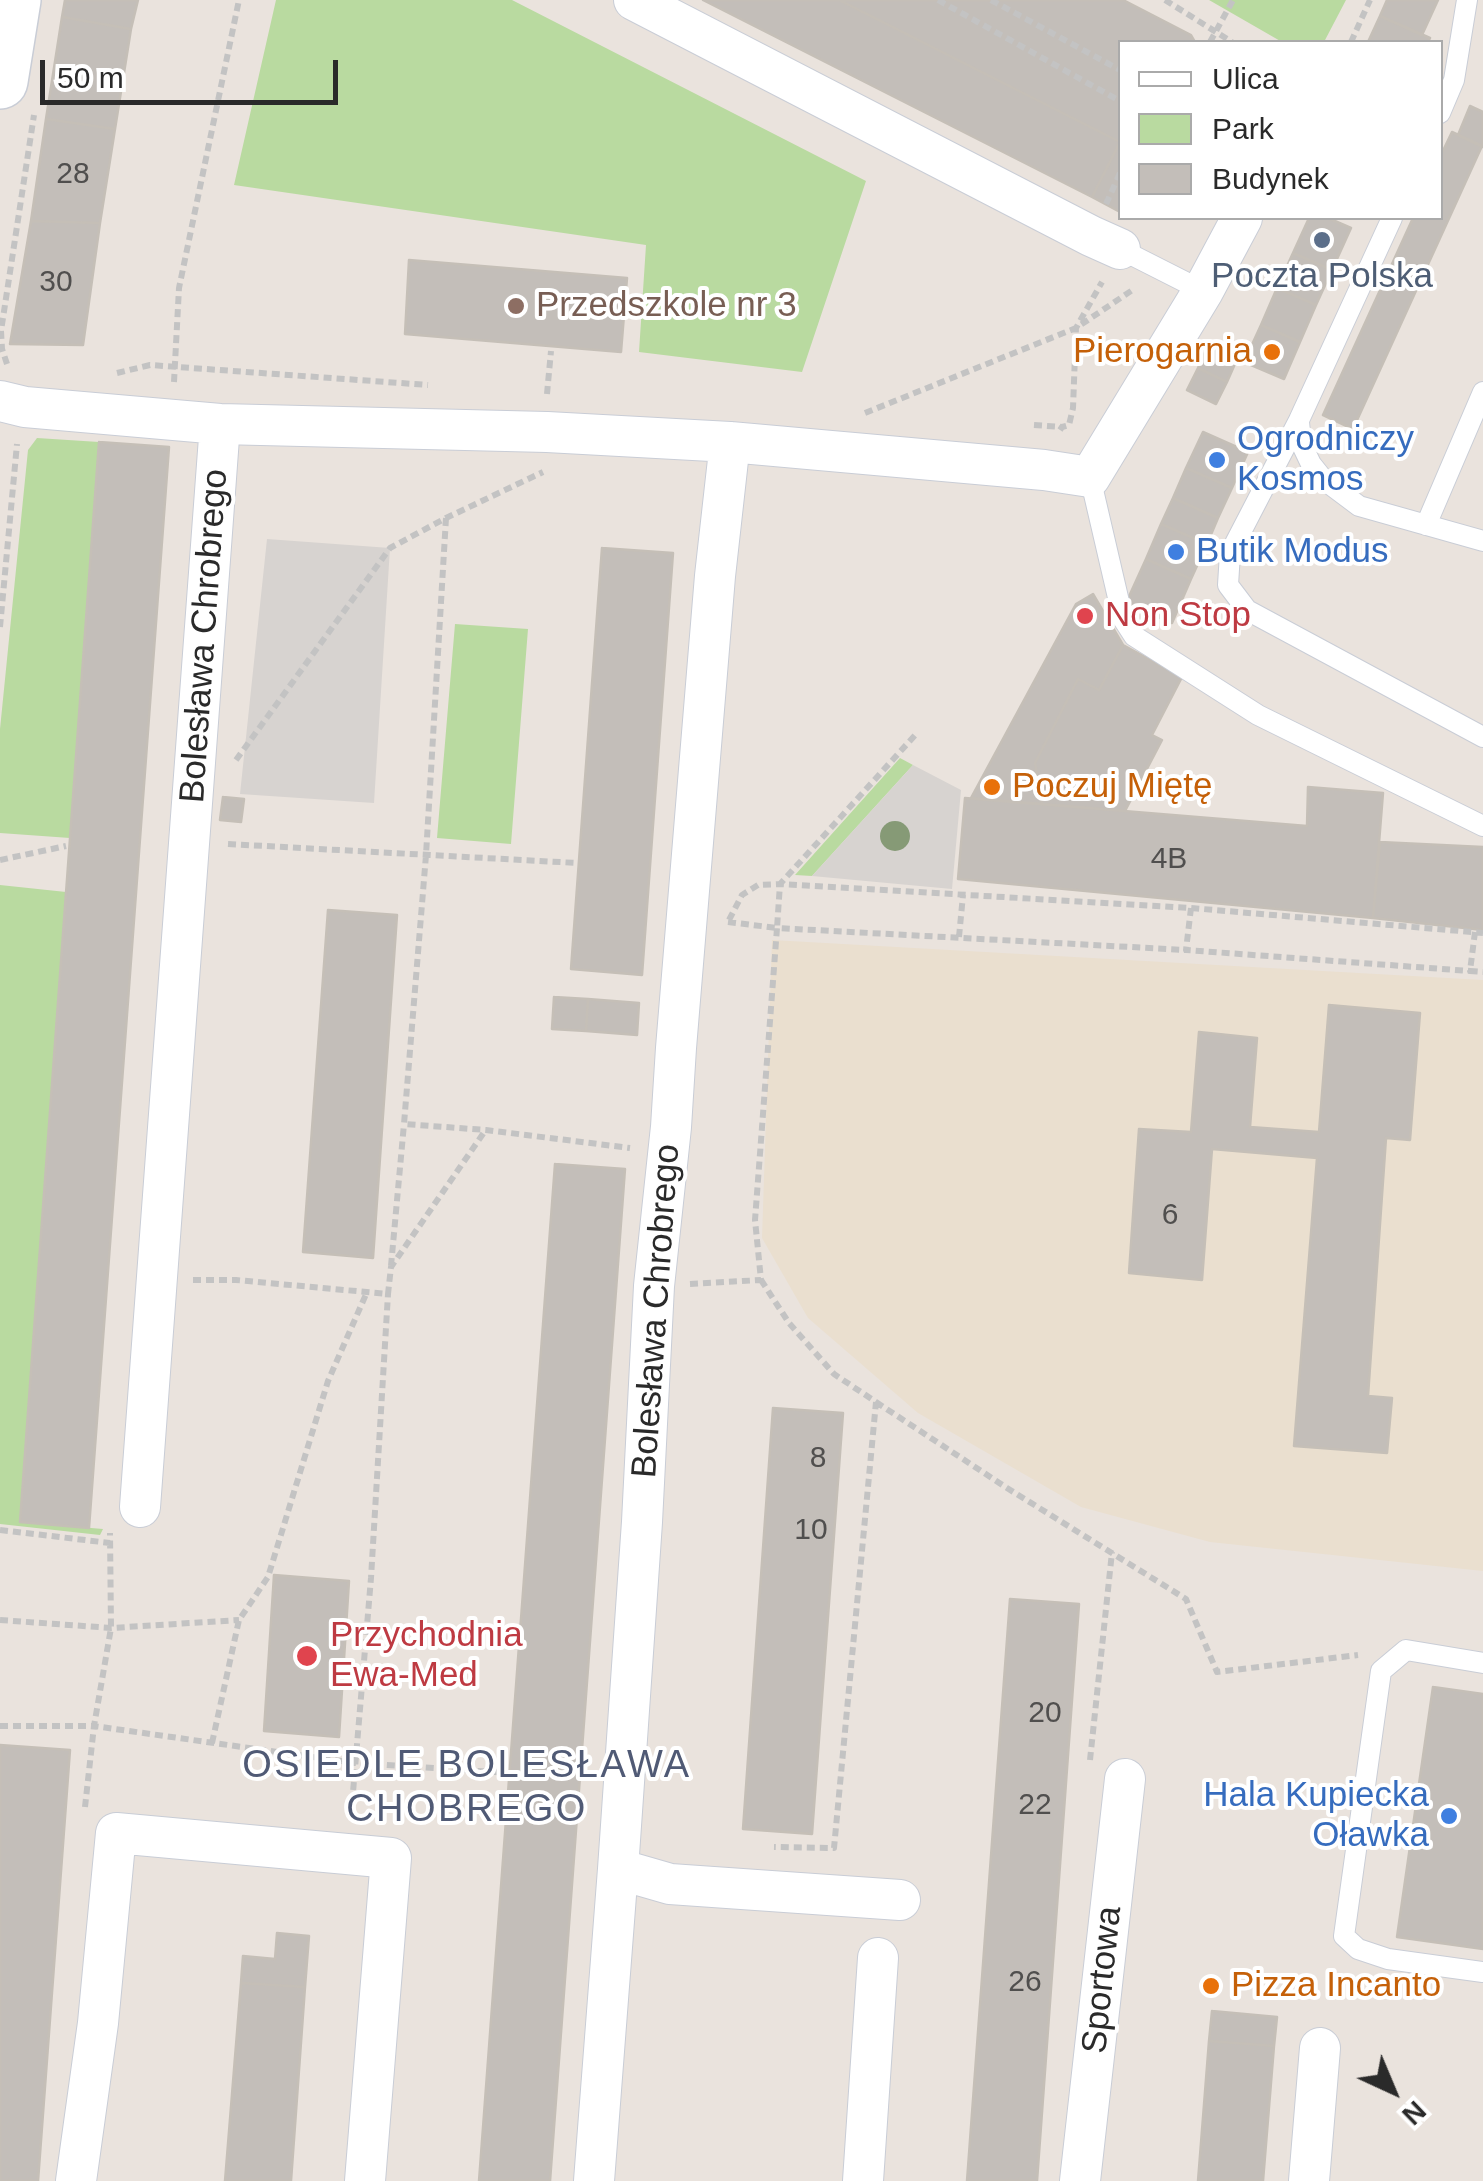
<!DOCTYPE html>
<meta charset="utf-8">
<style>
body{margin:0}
#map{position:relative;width:1483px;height:2181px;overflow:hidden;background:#eae3dd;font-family:Helvetica,sans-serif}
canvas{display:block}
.legend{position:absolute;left:1118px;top:40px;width:325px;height:180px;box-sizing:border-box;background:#fff;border:2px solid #aaa;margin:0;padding:12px 18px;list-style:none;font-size:30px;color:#2a2a2a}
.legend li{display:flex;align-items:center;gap:20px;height:50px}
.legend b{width:50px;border:2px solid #aaa}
.north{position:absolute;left:1343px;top:2041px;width:100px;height:100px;-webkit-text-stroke:8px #fff;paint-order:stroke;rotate:136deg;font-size:28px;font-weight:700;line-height:40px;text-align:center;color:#2a2a2a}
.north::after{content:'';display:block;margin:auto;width:35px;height:45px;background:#2a2a2a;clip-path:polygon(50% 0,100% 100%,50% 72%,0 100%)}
.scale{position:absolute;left:40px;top:60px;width:298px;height:45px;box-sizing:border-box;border:5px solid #2a2a2a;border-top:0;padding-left:12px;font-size:30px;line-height:35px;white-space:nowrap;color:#2a2a2a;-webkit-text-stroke:8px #fff;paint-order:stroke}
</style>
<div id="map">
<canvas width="1483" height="2181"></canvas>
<ul class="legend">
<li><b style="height:12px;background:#fff"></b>Ulica</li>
<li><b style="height:28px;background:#b9daa0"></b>Park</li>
<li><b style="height:28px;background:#c3beb9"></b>Budynek</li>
</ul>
<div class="north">N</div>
<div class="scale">50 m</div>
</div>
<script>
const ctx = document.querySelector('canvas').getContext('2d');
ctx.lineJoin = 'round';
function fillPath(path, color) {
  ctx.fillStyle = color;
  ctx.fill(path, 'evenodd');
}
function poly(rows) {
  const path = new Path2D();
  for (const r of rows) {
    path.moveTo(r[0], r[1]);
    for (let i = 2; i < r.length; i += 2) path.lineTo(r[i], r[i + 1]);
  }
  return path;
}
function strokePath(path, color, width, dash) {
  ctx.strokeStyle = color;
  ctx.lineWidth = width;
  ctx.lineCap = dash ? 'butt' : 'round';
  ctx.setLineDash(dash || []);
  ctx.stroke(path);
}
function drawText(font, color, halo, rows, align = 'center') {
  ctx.font = font + ' Helvetica,sans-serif';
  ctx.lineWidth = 8;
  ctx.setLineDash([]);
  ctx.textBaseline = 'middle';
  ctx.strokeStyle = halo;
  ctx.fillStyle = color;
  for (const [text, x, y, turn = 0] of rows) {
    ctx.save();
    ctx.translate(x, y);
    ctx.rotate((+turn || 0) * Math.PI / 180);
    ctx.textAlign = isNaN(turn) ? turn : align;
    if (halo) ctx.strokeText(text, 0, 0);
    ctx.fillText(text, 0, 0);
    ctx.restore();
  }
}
fillPath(poly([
 [772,940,1483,980,1483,1571,1210,1542,1081,1507,918,1413,808,1318,762,1238]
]), '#eadfcf');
fillPath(poly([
 [276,0,512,0,866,181,802,372,639,352,646,245,234,185],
 [1209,0,1346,0,1324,42,1282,42],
 [37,438,99,442,70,838,0,833,0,729,28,450],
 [455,624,528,629,511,844,437,838],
 [900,758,913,765,812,876,795,875],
 [0,885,66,892,20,1522,103,1529,100,1535,0,1524]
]), '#b9daa0');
fillPath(poly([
 [267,539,390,548,374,803,240,794],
 [913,765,961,790,952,889,812,876]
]), '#d7d3d0');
const building = poly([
 [65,0,138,0,131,29,62,17,65,0],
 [703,0,839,0,1120,142,1092,197,703,0],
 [839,0,1123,0,1191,35,1195,42,1120,42,1120,142,839,0],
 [1387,0,1438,0,1422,35,1380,16,1387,0],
 [1380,16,1430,38,1428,42,1368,42,1380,16],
 [62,17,131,29,115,129,46,119,62,17],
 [1470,106,1483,112,1483,147,1458,135,1470,106],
 [46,119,115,129,100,223,31,221,46,119],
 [1452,132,1482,146,1353,429,1323,415,1413,218,1440,218,1440,157,1452,132],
 [1120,142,1120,212,1092,197,1120,142],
 [1309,218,1328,218,1351,228,1332,270,1293,253,1309,218],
 [31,221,100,223,83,345,10,344,31,221],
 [1293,253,1332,270,1316,305,1277,288,1293,253],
 [409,260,627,278,621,352,405,334,409,260],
 [1277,288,1316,305,1300,342,1261,325,1277,288],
 [1261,325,1300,342,1284,379,1244,362,1261,325],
 [1209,343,1238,357,1227,382,1198,368,1209,343],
 [1198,368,1227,382,1216,404,1187,390,1198,368],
 [1203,432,1248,452,1232,488,1186,468,1203,432],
 [99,442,169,447,89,1528,20,1522,99,442],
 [1186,468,1232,488,1218,518,1173,498,1186,468],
 [1173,498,1218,518,1207,544,1161,524,1173,498],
 [1161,524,1207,544,1191,579,1146,559,1161,524],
 [602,548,673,553,642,975,571,969,602,548],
 [1146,559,1191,579,1172,623,1126,603,1146,559],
 [1093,594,1123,645,1099,690,1078,679,1035,763,1042,804,971,798,1076,604,1093,594],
 [1123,645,1182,677,1152,735,1162,740,1125,811,1042,804,1035,763,1078,679,1099,690,1123,645],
 [1308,787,1383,793,1373,918,958,879,965,798,1307,826,1308,787],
 [223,797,244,799,241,822,220,820,223,797],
 [1380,842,1483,847,1483,930,1373,918,1380,842],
 [328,910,397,915,373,1258,303,1252,328,910],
 [554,997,588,999,586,1031,552,1029,554,997],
 [588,999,639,1003,637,1035,586,1031,588,999],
 [1329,1005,1420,1013,1410,1140,1386,1138,1368,1396,1392,1398,1387,1453,1294,1446,1317,1158,1212,1149,1202,1280,1129,1273,1139,1129,1191,1132,1199,1032,1257,1038,1250,1127,1319,1132,1329,1005],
 [555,1164,625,1169,550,2181,479,2181,555,1164],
 [773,1408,843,1413,812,1834,743,1829,773,1408],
 [274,1575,349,1581,339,1737,264,1731,274,1575],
 [1010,1599,1079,1604,1037,2181,967,2181,1010,1599],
 [1433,1687,1483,1694,1483,1949,1397,1937,1433,1687],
 [0,1745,70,1750,38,2181,0,2181,0,1745],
 [277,1933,309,1936,305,1987,241,1983,243,1956,275,1959,277,1933],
 [241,1983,305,1987,291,2181,225,2181,241,1983],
 [1212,2011,1277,2017,1274,2046,1209,2041,1212,2011],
 [1209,2041,1274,2046,1263,2181,1198,2181,1209,2041]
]);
fillPath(building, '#c3beb9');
strokePath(building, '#c5bfb7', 2.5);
const lane = poly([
 [1440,113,1454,80,1467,0],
 [1392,218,1299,420,1230,553,1228,585,1247,610,1483,737],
 [1120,249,1203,291],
 [1299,422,1301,443,1311,464,1323,479,1359,506,1483,541],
 [1090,477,1123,619,1134,636,1258,715,1483,826],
 [1426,525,1483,392],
 [1483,1663,1406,1650,1381,1671,1344,1936,1358,1949,1388,1959,1483,1972]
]);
const street = poly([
 [634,0,1091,236,1120,249],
 [0,401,25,407,220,424,547,432,730,442,1044,470,1090,477,1203,291,1242,218],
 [140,1507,220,424],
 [618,1869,670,1884,900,1900],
 [76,2181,98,2023,116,1833,391,1858,365,2181],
 [594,2181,618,1869,642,1522,654,1286,671,1127,676,1048,715,576,730,442],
 [863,2181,878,1958],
 [1080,2181,1125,1779],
 [1309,2181,1320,2048]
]);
const secondary = poly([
 [0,81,13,0]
]);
strokePath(lane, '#c9cdd6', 22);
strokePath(street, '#c9cdd6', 42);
strokePath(secondary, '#c9cdd6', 58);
strokePath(poly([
 [938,0,1120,101],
 [991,0,1120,70],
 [1165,0,1232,42],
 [1210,42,1233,0],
 [1351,42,1370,0],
 [1106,204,1120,173],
 [7,364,2,349,1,331,34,115],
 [117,373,150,365,428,385],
 [174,382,179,288,239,0],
 [547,394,551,351],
 [865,413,1076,328,1134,289],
 [1034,425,1062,427],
 [1060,430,1062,427,1069,425,1073,408,1076,328,1102,282],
 [446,518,426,855,404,1124,486,1130,630,1148],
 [0,627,17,444],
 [236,760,390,548,446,518,543,472],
 [228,844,577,863],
 [0,860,66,846],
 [1191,908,1186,950,1470,971],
 [729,920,742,895,758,885,780,884,1191,908,1483,933],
 [728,922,777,928,780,884,917,733],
 [1475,932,1470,971,1483,972],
 [959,937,963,895],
 [391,1266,404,1124],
 [193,1280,236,1280,388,1294,391,1267,485,1131],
 [761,1280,789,1323,834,1374,876,1402,834,1848,774,1847],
 [690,1284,761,1280,755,1220,777,928,1186,950],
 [876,1402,1007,1488,1186,1599,1217,1672,1358,1655],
 [0,1530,110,1543],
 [0,1620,111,1628,239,1620],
 [0,1726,94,1726,111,1628,110,1533],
 [212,1743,239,1620,268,1577,328,1381,367,1292],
 [1090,1760,1112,1552],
 [85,1807,94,1726,355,1763,509,1773],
 [351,1816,371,1578,388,1294]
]), '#c3c3c3', 6, [8, 5]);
strokePath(lane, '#fff', 20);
strokePath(street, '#fff', 40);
strokePath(secondary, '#fff', 55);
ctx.fillStyle = '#869a76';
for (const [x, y] of [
 [895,836]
]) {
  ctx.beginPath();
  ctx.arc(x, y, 15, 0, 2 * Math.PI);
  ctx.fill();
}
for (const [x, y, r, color] of [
 [1322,240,10,"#5c6f8a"],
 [516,306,10,"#8d6e63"],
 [1272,352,10,"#e8710a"],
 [1217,460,10,"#3f7fe0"],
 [1176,552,10,"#3f7fe0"],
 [1085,616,10,"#e0444e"],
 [992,787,10,"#e8710a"],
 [307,1656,12,"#e0444e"],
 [1449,1816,10,"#3f7fe0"],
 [1211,1986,10,"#e8710a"]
]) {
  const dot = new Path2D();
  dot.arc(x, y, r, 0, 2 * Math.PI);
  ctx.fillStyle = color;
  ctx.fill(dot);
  strokePath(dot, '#fff', 4);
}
drawText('30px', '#504f4e', null, [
 ["28",73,175],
 ["30",56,283],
 ["4B",1169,860],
 ["6",1170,1216],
 ["8",818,1459],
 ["10",811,1531],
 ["20",1045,1714],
 ["22",1035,1806],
 ["26",1025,1983]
]);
drawText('35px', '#4e5e75', '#fff', [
 ["Poczta Polska",1322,277]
]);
drawText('35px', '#785e54', '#fff', [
 ["Przedszkole nr 3",536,306]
], 'left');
drawText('35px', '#c56008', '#fff', [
 ["Pierogarnia",1252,352,"right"],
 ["Poczuj Miętę",1012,787],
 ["Pizza Incanto",1231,1986]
], 'left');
drawText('35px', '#366cbe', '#fff', [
 ["Ogrodniczy",1237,440],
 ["Kosmos",1237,480],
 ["Butik Modus",1196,552],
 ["Hala Kupiecka",1429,1796,"right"],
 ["Oławka",1429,1836,"right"]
], 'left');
drawText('35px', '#be3a42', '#fff', [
 ["Non Stop",1105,616],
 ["Przychodnia",330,1636],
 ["Ewa-Med",330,1676]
], 'left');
drawText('35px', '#2a2a2a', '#fff', [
 ["Bolesława Chrobrego",205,636,-86],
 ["Bolesława Chrobrego",657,1311,-86],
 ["Sportowa",1103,1980,-84]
]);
ctx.letterSpacing = '2.5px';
drawText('38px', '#505a75', '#fff', [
 ["OSIEDLE BOLESŁAWA",467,1767],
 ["CHOBREGO",467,1811]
]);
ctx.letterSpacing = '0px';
</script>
